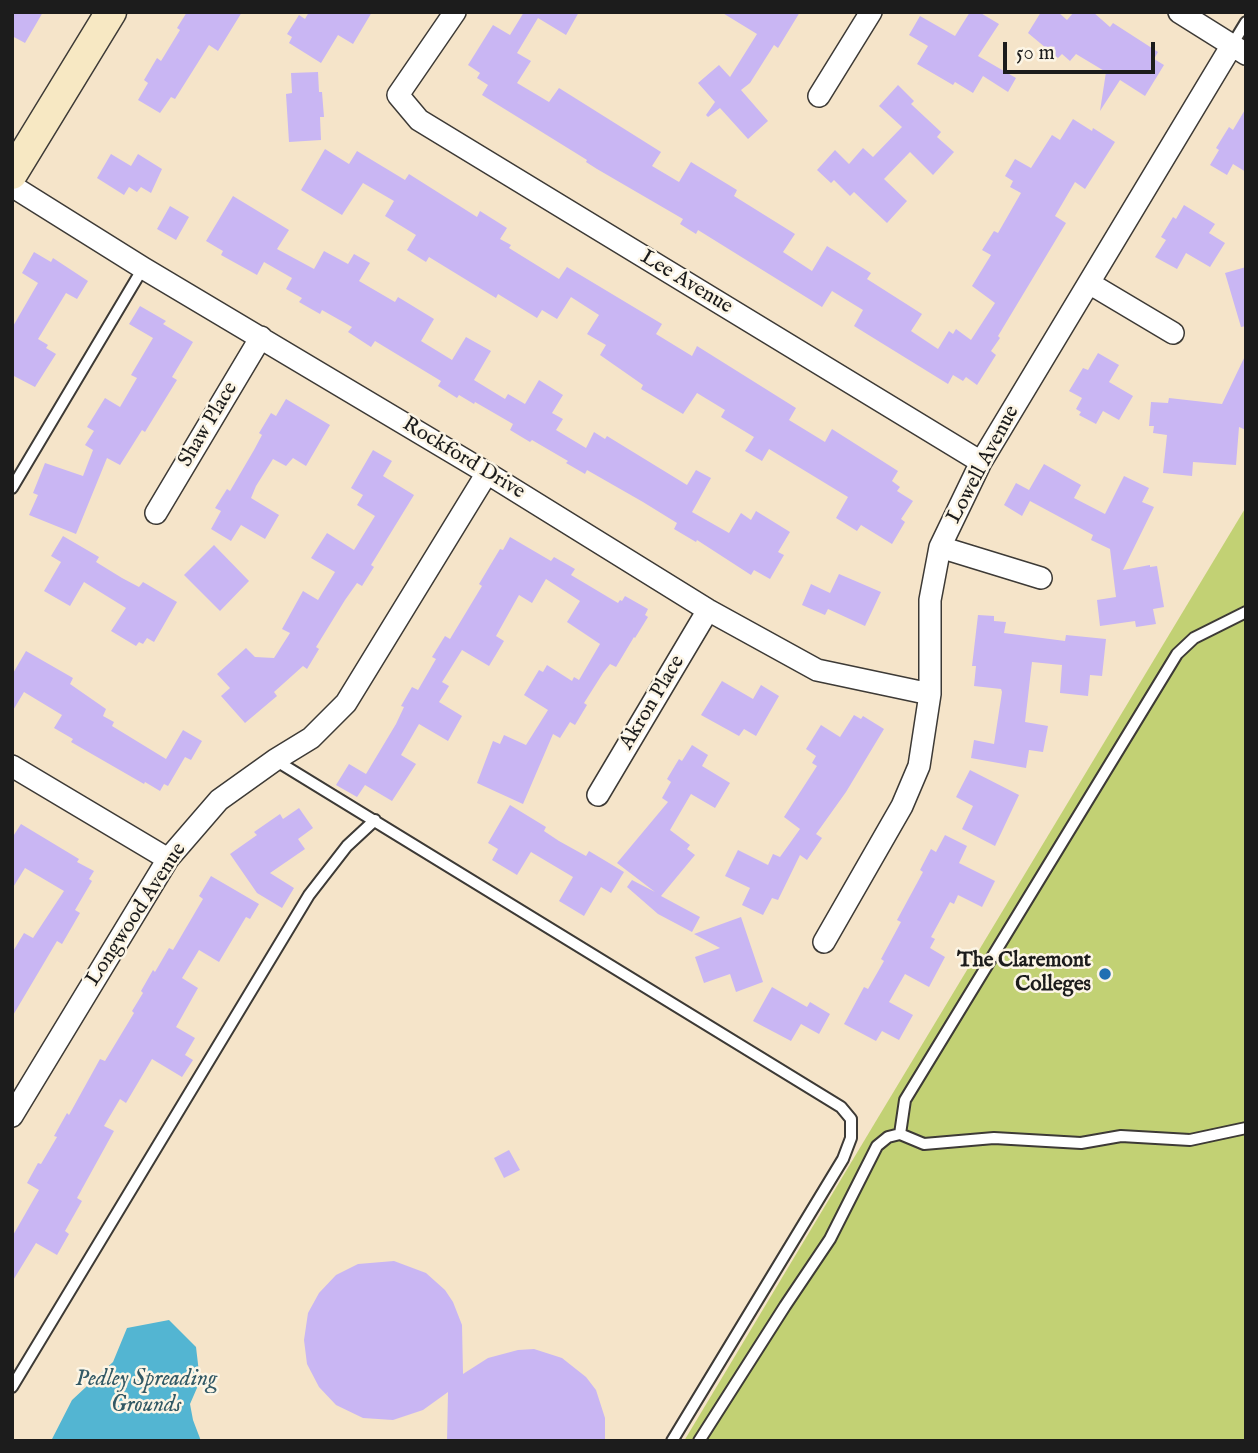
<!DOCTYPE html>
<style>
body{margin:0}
#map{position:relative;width:1258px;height:1453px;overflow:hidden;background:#f5e4c9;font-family:"IM FELL English",serif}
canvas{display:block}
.frame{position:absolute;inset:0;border:14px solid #1c1c1c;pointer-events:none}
.scale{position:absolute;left:1003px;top:42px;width:152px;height:32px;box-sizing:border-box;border:4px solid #1c1c1c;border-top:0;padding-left:9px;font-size:21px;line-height:24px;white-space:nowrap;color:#1c1c1c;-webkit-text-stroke:5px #fcf5e5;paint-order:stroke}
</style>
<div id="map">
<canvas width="1258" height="1453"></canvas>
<div class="frame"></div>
<div class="scale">50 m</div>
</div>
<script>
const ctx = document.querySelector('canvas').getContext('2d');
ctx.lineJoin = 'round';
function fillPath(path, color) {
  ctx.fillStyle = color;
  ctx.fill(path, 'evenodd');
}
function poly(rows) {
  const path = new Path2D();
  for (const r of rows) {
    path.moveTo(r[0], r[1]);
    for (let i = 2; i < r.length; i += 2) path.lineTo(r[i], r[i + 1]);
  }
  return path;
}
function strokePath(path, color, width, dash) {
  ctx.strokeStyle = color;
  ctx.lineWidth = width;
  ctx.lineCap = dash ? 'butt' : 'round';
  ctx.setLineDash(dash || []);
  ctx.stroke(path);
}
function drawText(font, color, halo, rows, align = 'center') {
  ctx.font = font + ' "IM FELL English",serif';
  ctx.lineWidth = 5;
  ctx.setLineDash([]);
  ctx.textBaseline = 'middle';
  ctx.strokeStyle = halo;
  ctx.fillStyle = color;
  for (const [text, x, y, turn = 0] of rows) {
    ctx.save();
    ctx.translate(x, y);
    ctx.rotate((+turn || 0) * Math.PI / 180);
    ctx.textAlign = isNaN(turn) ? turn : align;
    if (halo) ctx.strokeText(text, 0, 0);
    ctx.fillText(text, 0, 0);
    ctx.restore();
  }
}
fillPath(poly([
 [1246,507,1246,1441,684,1441,879,1116]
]), '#c2d174');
fillPath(poly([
 [169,1320,196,1347,200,1381,190,1404,193,1420,201,1441,51,1441,72,1400,113,1362,127,1328]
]), '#53b5d2');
fillPath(poly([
 [12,12,43,12,25,43,12,36],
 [187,12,242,12,218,51,209,45,175,99,171,97,160,113,138,100,148,83,144,80,157,58,161,61,180,30,177,28],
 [309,12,372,12,353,44,338,35,321,63,289,43,292,37,287,34,299,15,305,19],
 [524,12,579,12,566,35,538,18,517,53,531,61,517,83,549,102,559,88,661,152,652,166,679,182,691,162,737,190,734,196,795,234,783,252,812,271,827,246,871,273,867,279,922,314,911,331,938,349,949,331,953,334,956,329,971,340,995,303,972,286,991,255,982,250,994,231,998,233,1021,193,1010,187,1013,181,1005,176,1015,159,1031,168,1052,135,1060,140,1073,119,1092,131,1093,128,1115,142,1085,189,1075,182,1055,216,1066,223,998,336,1000,338,991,351,996,355,977,385,966,377,963,381,953,375,948,384,854,326,863,310,832,291,822,307,698,230,696,234,680,224,683,219,597,169,586,162,587,160,482,95,488,85,477,78,480,73,468,65,493,25,510,35],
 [721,12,800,12,778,48,774,45,750,83,741,90,768,121,748,139,720,108,708,117,706,115,715,102,698,83,719,65,730,77,757,34],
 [970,12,979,12,999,24,978,56,1016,78,1008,92,983,76,973,93,955,82,953,85,917,64,928,46,909,35,920,16,955,36],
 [1041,12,1058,12,1067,20,1074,12,1093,12,1110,27,1113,23,1158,52,1154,59,1164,65,1145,96,1120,80,1100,111,1106,72,1076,54,1070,61,1062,54,1058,58,1028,33],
 [318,72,319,92,322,92,324,117,320,117,321,140,289,142,286,94,292,93,291,73],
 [898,85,914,101,911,104,941,132,937,137,954,152,933,175,910,152,884,179,907,201,887,223,854,192,850,196,834,180,831,183,817,170,835,150,849,164,863,148,873,157,902,127,879,106],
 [1246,108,1246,172,1233,164,1227,175,1210,165,1219,150,1216,148,1229,127,1233,130],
 [325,149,349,164,357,151,405,180,409,174,477,217,480,211,507,228,500,239,511,245,509,248,559,279,567,267,662,324,656,334,692,356,697,346,796,408,789,420,825,442,832,429,898,471,892,481,900,487,897,491,913,501,901,519,905,522,892,544,861,525,857,531,836,518,848,497,769,449,762,461,745,451,754,437,721,417,725,410,697,393,683,414,641,389,643,385,600,355,606,345,587,334,599,315,571,297,557,319,542,310,537,318,498,294,496,298,429,257,426,262,407,250,416,235,385,216,394,201,363,183,342,215,301,190],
 [111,154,131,166,138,154,162,169,151,193,141,187,137,192,129,187,124,195,97,178],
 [233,196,289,230,277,249,314,269,324,251,348,264,354,254,370,263,359,281,395,302,398,297,434,319,421,341,452,360,466,337,491,351,474,380,505,399,508,394,525,404,539,380,563,395,552,413,563,419,556,430,586,448,594,432,605,439,607,436,687,485,696,470,711,478,692,512,729,533,741,513,751,520,756,511,790,532,778,552,784,555,770,579,754,570,751,575,697,540,696,542,674,529,677,523,643,502,587,470,585,474,566,463,568,461,532,440,530,442,510,430,513,424,475,402,474,404,459,395,457,398,438,386,441,381,375,341,371,347,348,332,352,327,322,310,320,314,299,302,302,298,286,289,292,278,264,262,257,275,221,255,223,251,206,241],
 [1184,205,1215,224,1209,233,1225,243,1210,267,1186,253,1177,269,1155,257,1166,240,1161,237,1173,217,1176,219],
 [170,206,189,217,176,240,157,229],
 [34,252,51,262,53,258,88,281,77,299,66,293,38,339,48,345,46,348,56,354,35,387,12,375,12,328,38,283,22,273],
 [1246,267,1246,326,1241,327,1225,273],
 [140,306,166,321,163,324,193,342,172,377,177,380,148,427,145,432,142,430,120,465,107,458,76,534,29,515,38,495,33,493,45,463,83,476,93,450,85,445,94,431,87,427,105,398,120,407,137,378,131,375,153,338,129,324],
 [1098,353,1119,365,1109,382,1133,396,1119,420,1103,411,1096,424,1079,415,1081,412,1076,409,1082,398,1069,391,1083,368,1088,370],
 [1246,354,1246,430,1239,427,1236,465,1193,462,1192,476,1163,473,1167,435,1153,433,1154,426,1149,426,1151,402,1168,403,1169,398,1222,404],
 [286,399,330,425,306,466,293,458,286,466,273,459,256,486,251,498,279,515,265,539,241,525,231,541,211,529,221,511,215,508,227,489,230,491,254,450,262,435,259,433,271,413,276,416],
 [373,450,392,461,383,476,414,495,371,565,374,567,362,586,357,583,345,600,316,647,319,649,307,669,303,666,274,692,277,696,245,723,221,696,230,688,217,674,246,648,255,657,274,658,290,633,282,629,303,591,318,600,335,572,311,558,327,533,354,550,375,516,357,505,363,495,351,488],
 [1044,464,1081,485,1074,498,1105,514,1124,476,1149,488,1142,502,1154,507,1123,570,1150,565,1150,567,1157,566,1164,607,1153,609,1156,624,1136,627,1135,621,1100,626,1097,600,1116,597,1110,549,1091,540,1093,535,1030,501,1022,516,1004,505,1016,483,1029,490],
 [63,536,99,557,96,562,122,578,139,587,143,582,177,602,154,642,147,638,143,644,139,642,136,646,111,631,126,608,84,582,70,606,44,591,61,562,51,556],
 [510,537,551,561,554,557,575,569,571,575,618,603,620,600,622,601,625,596,648,609,645,615,648,617,635,638,634,637,616,667,610,664,603,673,584,703,587,705,575,725,570,722,560,738,553,734,523,804,477,783,493,741,500,744,504,735,526,745,548,710,524,695,539,670,543,672,547,665,572,681,574,677,579,680,600,644,567,622,580,601,546,579,532,603,519,595,496,636,504,641,489,666,462,650,442,682,449,686,439,702,462,716,448,741,419,724,401,755,416,764,392,801,365,785,357,797,336,785,349,764,366,774,396,724,404,707,401,706,412,687,418,690,436,659,432,657,445,636,450,639,482,586,479,584,500,549,503,550],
 [214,545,249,581,220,611,184,575],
 [839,574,881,592,865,626,828,609,825,615,802,605,811,584,830,593],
 [978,615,994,616,994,621,1006,622,1004,633,1065,641,1066,635,1106,639,1102,676,1090,675,1088,696,1060,693,1062,665,1032,662,1025,722,1048,726,1043,752,1029,750,1026,768,971,758,974,740,994,744,1002,692,1001,689,974,686,976,666,972,666],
 [26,651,73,678,70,684,106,709,103,716,114,722,112,726,166,759,183,730,202,741,191,760,185,757,168,786,164,784,160,791,145,782,144,784,71,742,73,739,54,728,62,715,24,692,12,712,12,675],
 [722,681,753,699,761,685,779,696,756,736,744,729,739,736,701,715],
 [854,715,861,719,863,716,884,729,846,792,816,834,822,838,807,860,800,855,778,900,772,898,763,915,742,905,750,888,725,876,738,850,768,865,773,854,780,857,800,829,784,817,817,766,812,763,816,756,806,749,821,725,840,737],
 [692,745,708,755,702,766,730,783,715,808,691,794,670,830,690,845,687,849,695,855,661,896,700,917,692,932,658,914,627,887,632,880,655,892,617,863,668,802,662,798,671,782,667,779,679,759,682,761],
 [970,770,1019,795,995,846,962,829,973,806,956,797],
 [510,805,546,827,544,831,559,841,586,856,589,851,624,872,611,893,601,887,584,916,559,901,573,877,531,852,517,875,492,860,498,849,488,843],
 [299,808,313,828,298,839,305,849,270,873,294,888,282,908,257,893,230,854,257,835,254,832,280,814,283,819],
 [21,824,79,859,77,862,94,871,89,879,92,881,75,910,80,913,62,944,57,941,12,1017,12,953,24,933,33,938,64,891,25,868,12,889,12,838],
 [945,835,967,846,959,863,995,881,982,907,958,895,954,904,950,902,931,937,935,939,930,948,945,957,929,987,905,974,889,1002,913,1015,899,1040,882,1031,876,1041,844,1024,864,987,868,989,884,961,881,959,901,922,897,920,923,872,920,870,931,849,936,852],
 [211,876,259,904,250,919,246,917,219,962,199,950,182,978,198,988,176,1027,195,1038,185,1055,193,1060,182,1077,152,1059,126,1103,120,1099,104,1126,114,1131,77,1198,82,1201,65,1231,69,1234,57,1255,36,1243,12,1282,12,1237,39,1190,27,1183,38,1163,41,1164,57,1137,54,1136,67,1113,69,1115,100,1059,105,1061,134,1013,132,1011,143,993,141,991,153,970,155,972,169,948,173,950,203,899,199,896],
 [741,917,763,982,736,992,730,974,704,983,695,957,720,948,694,934],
 [772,987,807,1007,810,1002,830,1014,819,1034,801,1024,791,1041,753,1021],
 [509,1150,520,1170,504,1178,494,1158],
 [394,1261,426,1273,445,1290,453,1302,462,1325,463,1374,488,1358,518,1350,534,1349,562,1358,586,1377,596,1390,605,1418,605,1441,447,1441,448,1392,423,1410,393,1420,363,1418,336,1405,319,1387,307,1364,304,1340,308,1313,319,1293,336,1275,358,1264]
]), '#c9b6f3');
const service = poly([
 [1232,45,1246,22],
 [12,488,143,268],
 [275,760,841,1107,851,1119,851,1138,843,1159,672,1441],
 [900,1134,905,1100,1177,654,1194,638,1246,612],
 [12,1387,309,895,347,846,375,820],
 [699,1441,785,1306,830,1239,877,1146,888,1137,900,1134,924,1144,994,1138,1081,1143,1121,1136,1190,1140,1246,1128]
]);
const minor = poly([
 [455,12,398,95,419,120,981,462],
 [1179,12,1246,54],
 [819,96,871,12],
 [12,186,143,268,487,473,708,610,817,670,930,694],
 [1089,283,1173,333],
 [156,513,261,337],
 [940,547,1041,578],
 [12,766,168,859],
 [598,795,708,610],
 [824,942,902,806,919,766,930,694,930,600,940,547,981,462,1232,45],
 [12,1116,168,859,219,800,275,760,311,738,346,703,487,473]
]);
const secondary = poly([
 [12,174,111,12]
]);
strokePath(service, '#3d3a36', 14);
strokePath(minor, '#3d3a36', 24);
strokePath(secondary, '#3d3a36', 33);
strokePath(service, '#fff', 10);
strokePath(minor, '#fff', 21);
strokePath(secondary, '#f7e8c3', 30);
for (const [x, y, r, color] of [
 [1105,974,7,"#1f6fb2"]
]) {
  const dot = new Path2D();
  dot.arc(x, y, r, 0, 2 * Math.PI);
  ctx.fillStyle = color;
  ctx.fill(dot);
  strokePath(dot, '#fcf5e5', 2.5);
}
drawText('21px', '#1c1c1c', '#fcf5e5', [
 ["Lee Avenue",686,283,31],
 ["Shaw Place",209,425,-59],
 ["Rockford Drive",463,459,31],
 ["Lowell Avenue",984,465,-62],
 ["Akron Place",653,703,-59],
 ["Longwood Avenue",137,915,-57]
]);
drawText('bold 21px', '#1c1c1c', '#fcf5e5', [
 ["The Claremont",1091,962],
 ["Colleges",1091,986]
], 'right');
drawText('italic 23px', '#325965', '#fcf5e5', [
 ["Pedley Spreading",146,1380],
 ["Grounds",146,1406]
]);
</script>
